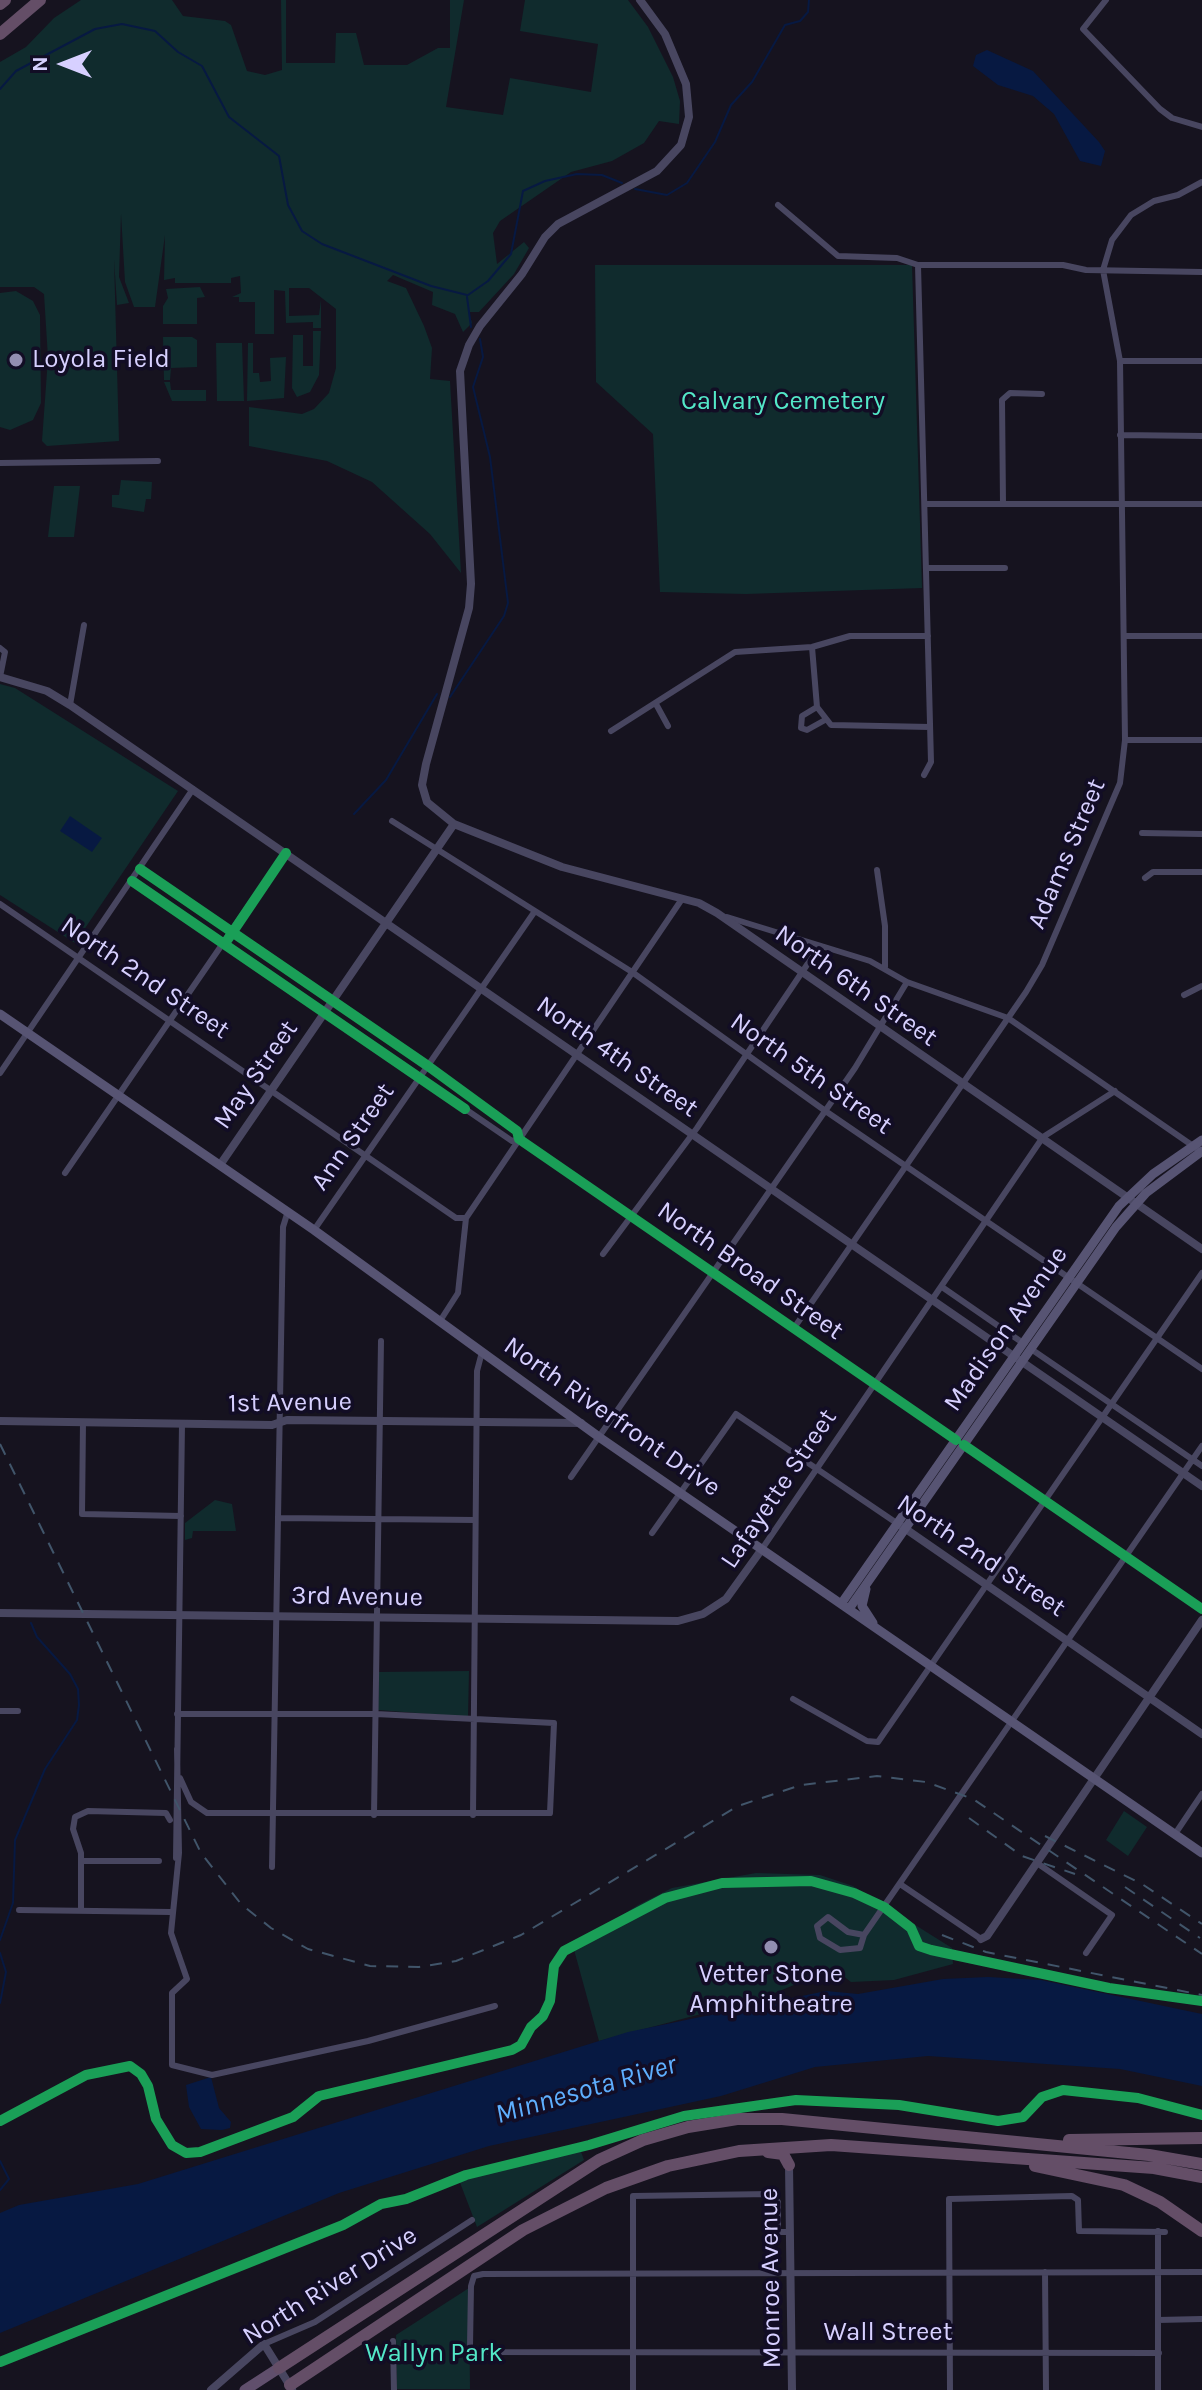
<!DOCTYPE html>
<style>
body{margin:0}
#map{position:relative;width:1202px;height:2390px;overflow:hidden;background:#16131f;font-family:Karla,sans-serif}
canvas{display:block}
.north{position:absolute;left:24px;top:24px;width:80px;height:80px;-webkit-text-stroke:6px #120d25;paint-order:stroke;rotate:270deg;font-size:22px;font-weight:700;line-height:32px;text-align:center;color:#d7d0ff}
.north::after{content:'';display:block;margin:auto;width:28px;height:36px;background:#d7d0ff;clip-path:polygon(50% 0,100% 100%,50% 72%,0 100%)}
</style>
<div id="map">
<canvas width="1202" height="2390"></canvas>
<div class="north">N</div>
</div>
<script>
const ctx = document.querySelector('canvas').getContext('2d');
ctx.lineJoin = 'round';
function fillPath(path, color) {
  ctx.fillStyle = color;
  ctx.fill(path, 'evenodd');
}
function poly(rows) {
  const path = new Path2D();
  for (const r of rows) {
    path.moveTo(r[0], r[1]);
    for (let i = 2; i < r.length; i += 2) path.lineTo(r[i], r[i + 1]);
  }
  return path;
}
function strokePath(path, color, width, dash) {
  ctx.strokeStyle = color;
  ctx.lineWidth = width;
  ctx.lineCap = dash ? 'butt' : 'round';
  ctx.setLineDash(dash || []);
  ctx.stroke(path);
}
function drawText(font, color, halo, rows, align = 'center') {
  ctx.font = font + ' Karla,sans-serif';
  ctx.lineWidth = 7;
  ctx.setLineDash([]);
  ctx.textBaseline = 'middle';
  ctx.strokeStyle = halo;
  ctx.fillStyle = color;
  for (const [text, x, y, turn = 0] of rows) {
    ctx.save();
    ctx.translate(x, y);
    ctx.rotate((+turn || 0) * Math.PI / 180);
    ctx.textAlign = isNaN(turn) ? turn : align;
    if (halo) ctx.strokeText(text, 0, 0);
    ctx.fillText(text, 0, 0);
    ctx.restore();
  }
}
fillPath(poly([
 [81,0,172,0,183,16,225,21,231,25,247,71,265,75,282,70,281,0,286,0,286,63,335,63,336,33,356,33,364,65,407,65,438,48,450,48,450,0,464,0,446,107,503,115,510,78,591,92,598,44,520,31,525,0,628,0,648,27,673,77,680,101,679,124,659,121,644,143,612,161,571,172,500,221,493,233,497,264,524,242,529,248,514,274,479,312,469,312,472,323,463,332,455,314,432,305,433,292,393,275,387,281,406,288,424,326,432,348,430,379,450,381,461,573,430,534,372,482,327,461,249,446,249,407,302,414,314,409,329,393,336,368,336,309,309,288,289,288,289,316,319,315,321,300,321,328,313,328,313,322,286,323,285,291,274,290,274,334,255,334,255,302,239,302,239,297,232,297,241,293,240,276,231,278,231,283,175,283,175,278,164,280,165,235,155,307,134,307,125,282,121,214,119,277,129,303,117,305,114,259,119,441,47,446,42,441,48,358,44,294,34,287,0,287,0,62,26,47,54,18],
 [595,265,912,265,922,588,746,594,660,592,653,434,596,382],
 [200,287,205,297,197,298,197,324,163,324,163,306,168,298,166,289],
 [16,291,33,301,40,315,41,403,33,420,10,430,0,427,0,293],
 [313,331,321,331,319,375,310,392,297,397,292,388,293,335,303,335,303,366,313,366],
 [163,337,192,337,197,340,197,367,171,368,170,380,164,380],
 [216,343,242,343,244,401,217,401],
 [248,343,253,343,253,373,259,373,260,382,271,381,270,358,286,357,284,398,247,401],
 [164,382,170,382,171,390,206,390,206,401,172,401],
 [121,480,152,482,151,499,146,499,144,512,112,507,112,495,119,495],
 [54,486,80,486,74,537,48,537],
 [0,684,15,688,178,791,75,943,0,895],
 [215,1500,232,1504,236,1531,193,1531,192,1538,185,1540,185,1523],
 [469,1671,468,1717,378,1710,379,1672],
 [1124,1811,1147,1827,1128,1856,1106,1840],
 [756,1873,820,1875,853,1886,952,1948,953,1964,894,1980,851,1982,842,1975,823,1973,765,1997,599,2041,573,1946,638,1905,672,1888],
 [580,2149,584,2160,477,2227,459,2180],
 [469,2288,470,2389,397,2389,396,2335]
]), '#102b2d');
fillPath(poly([
 [987,50,1033,71,1099,142,1105,151,1101,166,1080,161,1054,114,1033,96,998,85,973,66,976,55],
 [70,816,102,838,92,852,60,831],
 [988,1977,1041,1980,1202,2014,1202,2086,1120,2069,928,2056,815,2067,721,2096,489,2146,339,2193,0,2333,0,2213,19,2205,138,2184,628,2032,826,1991,858,1994,943,1979],
 [211,2077,219,2108,231,2122,230,2128,222,2130,201,2129,189,2107,186,2085]
]), '#071942');
strokePath(poly([
 [0,89,16,71,95,29,122,24,155,31,178,52,202,66,229,117,279,156,288,205,302,231,322,244,431,286,467,295],
 [635,189,667,195,687,183,715,142,731,105,752,82,785,25,800,21,808,12,809,0],
 [468,295,488,281,511,254,523,191,545,181,577,174,602,175,622,183],
 [467,297,471,327],
 [450,697,504,616,508,603,490,457,473,387,483,357,480,339],
 [354,814,386,780,437,694],
 [0,1940,13,1903,15,1840,45,1769,77,1720,79,1705,78,1689,70,1674,37,1637,31,1623],
 [0,1953,6,1972,0,2003],
 [0,2161,9,2179,0,2190]
]), '#071942', 2);
strokePath(poly([
 [1106,0,1083,29,1160,109,1172,118,1202,127],
 [778,205,838,256,897,258,918,265,931,762,924,775],
 [918,265,1063,265,1086,270,1202,272],
 [1120,361,1202,361],
 [1120,435,1202,436],
 [0,463,158,461],
 [925,504,1202,504],
 [1003,504,1002,400,1010,393,1042,394],
 [927,568,1005,568],
 [1124,636,1202,636],
 [812,647,817,707,831,725,930,727],
 [0,648,5,652,0,677],
 [656,704,668,726],
 [70,705,84,625],
 [817,707,802,716,801,728,807,730,825,720],
 [611,731,735,652,812,647,850,636,928,636],
 [1125,740,1202,740],
 [392,821,632,972,824,1110,1202,1369],
 [1142,833,1202,834],
 [140,869,428,1066,517,1131,519,1139,956,1440],
 [877,870,885,926,885,967],
 [1145,878,1153,872,1202,872],
 [132,881,512,1141,519,1139],
 [0,904,456,1218,466,1218],
 [727,917,870,961,907,982,1008,1018,1196,1148],
 [1184,995,1202,986],
 [0,1073,193,789],
 [65,1173,285,853],
 [314,1230,535,911],
 [603,1254,697,1128,819,947],
 [942,1287,1023,1343],
 [440,1321,458,1293,466,1218,682,899],
 [794,1328,1026,992,1042,965,1120,783,1125,740,1120,361,1103,270,1112,240,1131,215,1154,201,1178,195,1202,182],
 [1031,1349,1202,1466],
 [83,1422,82,1514,181,1516],
 [964,1445,1202,1609],
 [571,1477,855,1068,907,982],
 [278,1518,475,1520],
 [652,1533,736,1414,898,1524],
 [762,1549,1043,1137,1115,1091],
 [793,1699,867,1741,878,1742,1202,1273],
 [0,1711,18,1711],
 [177,1714,376,1714,554,1723,550,1813,207,1813,191,1802,180,1778],
 [177,1749,179,1853,171,1933,187,1979,172,1993,172,2065,212,2075,368,2041,495,2006],
 [374,1815,381,1341],
 [473,1815,477,1371,482,1352],
 [1175,1834,1202,1794],
 [176,1858,182,1424],
 [81,1861,159,1861],
 [1037,1863,1112,1915,1086,1953],
 [272,1867,283,1227,288,1211],
 [900,1884,981,1939],
 [19,1910,171,1912],
 [81,1910,81,1853,73,1829,75,1817,88,1811,166,1813,170,1820],
 [864,1935,860,1948,840,1950,820,1938,817,1926,828,1917,848,1932,864,1935,1202,1446],
 [1158,2231,1158,2390],
 [1045,2272,1046,2390],
 [1158,2320,1202,2319],
 [393,2341,394,2390],
 [264,2344,315,2322,472,2220],
 [1159,2353,475,2352,470,2346,471,2286,474,2276,483,2274,1202,2272],
 [633,2390,633,2196,771,2194,778,2202,778,2232,790,2232],
 [950,2390,949,2199,1072,2196,1078,2200,1079,2231,1165,2232]
]), '#484660', 6);
strokePath(poly([
 [640,0,665,34,686,84,689,117,681,145,657,171,558,224,545,237,522,274,480,326,469,345,460,371,471,584,469,608,426,764,422,785,427,802,454,824,562,867,699,903,717,913,1202,1249],
 [0,677,47,691,70,705,1202,1486],
 [220,1165,454,824],
 [0,1421,272,1425,287,1420,581,1423],
 [900,1525,1202,1734],
 [0,1613,678,1621,703,1614,726,1599,762,1549],
 [981,1939,987,1936,1202,1620],
 [789,2165,792,2390],
 [211,2390,264,2344,292,2389]
]), '#484660', 8);
strokePath(poly([
 [0,1014,314,1230,599,1437,1202,1853],
 [866,1589,862,1606,873,1623],
 [841,1604,1119,1206,1153,1174,1202,1140],
 [849,1609,1116,1227,1146,1193,1202,1151]
]), '#575473', 9);
strokePath(poly([
 [245,2390,279,2368]
]), '#604f6c', 11);
strokePath(poly([
 [0,4,5,0],
 [0,34,40,0],
 [1069,2140,1202,2138],
 [768,2152,783,2154,789,2165],
 [1035,2166,1124,2185,1160,2202,1202,2231],
 [279,2368,599,2160,643,2140,688,2127,737,2119,782,2119,1149,2155,1202,2164],
 [290,2385,523,2230,606,2188,668,2166,739,2151,831,2145,1154,2168,1202,2177]
]), '#644e67', 12);
strokePath(poly([
 [0,1444,201,1853,241,1904,271,1928,308,1949,370,1966,419,1967,456,1961,521,1935,738,1806,801,1785,877,1776,926,1782,973,1799,1202,1954],
 [969,1818,1022,1856,1075,1874],
 [1045,1836,1142,1884,1202,1924],
 [1125,1887,1200,1938],
 [942,1935,986,1952,1202,1995]
]), '#41556a', 2, [12, 10]);
strokePath(poly([
 [140,869,428,1066,517,1131,519,1139,956,1440],
 [132,881,465,1109],
 [226,942,286,853],
 [964,1445,1202,1609],
 [0,2121,86,2075,130,2066,141,2074,148,2086,156,2119,172,2145,186,2153,200,2152,293,2117,319,2096,512,2050,521,2045,531,2027,543,2016,550,2001,554,1966,564,1951,665,1898,722,1883,811,1881,854,1893,884,1907,911,1928,919,1946,931,1950,1109,1988,1202,2001],
 [0,2362,343,2225,381,2204,406,2199,466,2175,589,2145,684,2116,796,2100,899,2105,998,2121,1023,2117,1042,2097,1063,2090,1138,2098,1202,2115]
]), '#1a9f57', 10);
for (const [x, y, r, color] of [
 [16,360,8,"#938eb1"],
 [771,1947,8,"#938eb1"]
]) {
  const dot = new Path2D();
  dot.arc(x, y, r, 0, 2 * Math.PI);
  ctx.fillStyle = color;
  ctx.fill(dot);
  strokePath(dot, '#120d25', 3);
}
drawText('26px', '#d7d0ff', '#120d25', [
 ["Loyola Field",32,360],
 ["Vetter Stone",771,1975,"center"],
 ["Amphitheatre",771,2005,"center"]
], 'left');
drawText('26px', '#53e8c8', '#120d25', [
 ["Calvary Cemetery",783,402],
 ["Wallyn Park",434,2354]
]);
drawText('26px', '#d7d0ff', '#120d25', [
 ["Adams Street",1067,854,-67],
 ["North 2nd Street",145,978,34],
 ["North 6th Street",856,986,35],
 ["North 4th Street",617,1057,35],
 ["North 5th Street",811,1074,35],
 ["May Street",256,1075,-55],
 ["Ann Street",353,1137,-55],
 ["North Broad Street",750,1271,35],
 ["Madison Avenue",1006,1329,-55],
 ["1st Avenue",290,1403,-1],
 ["North Riverfront Drive",612,1417,35],
 ["Lafayette Street",779,1489,-56],
 ["North 2nd Street",981,1556,34],
 ["3rd Avenue",357,1597,1],
 ["Monroe Avenue",771,2278,-91],
 ["North River Drive",330,2286,-32],
 ["Wall Street",888,2333]
]);
drawText('italic 28px', '#5eafff', '#120d25', [
 ["Minnesota River",586,2090,-16]
]);
</script>
